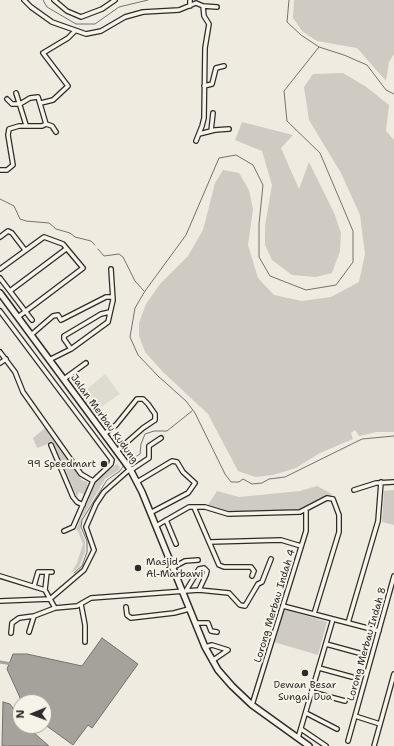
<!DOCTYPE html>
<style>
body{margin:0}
#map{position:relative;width:394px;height:746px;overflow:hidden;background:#efebe0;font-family:"Shantell Sans",sans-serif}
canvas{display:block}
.north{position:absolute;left:12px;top:694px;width:40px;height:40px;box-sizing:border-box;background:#f7f3e8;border:1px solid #a5a39c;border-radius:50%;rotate:269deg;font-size:11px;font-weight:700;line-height:16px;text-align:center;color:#2b2b2b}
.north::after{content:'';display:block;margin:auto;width:14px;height:18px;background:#2b2b2b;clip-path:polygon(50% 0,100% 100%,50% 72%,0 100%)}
</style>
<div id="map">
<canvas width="394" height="746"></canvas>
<div class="north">N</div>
</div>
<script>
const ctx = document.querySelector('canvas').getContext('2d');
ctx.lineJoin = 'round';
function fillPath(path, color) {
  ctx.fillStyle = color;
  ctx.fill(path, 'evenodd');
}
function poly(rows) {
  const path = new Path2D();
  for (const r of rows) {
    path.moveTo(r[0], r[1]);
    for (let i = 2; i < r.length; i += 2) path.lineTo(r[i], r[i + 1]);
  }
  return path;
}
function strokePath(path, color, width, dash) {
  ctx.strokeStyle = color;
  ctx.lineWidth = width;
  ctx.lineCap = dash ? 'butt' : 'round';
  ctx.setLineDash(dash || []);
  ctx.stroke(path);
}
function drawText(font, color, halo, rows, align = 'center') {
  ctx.font = font + ' "Shantell Sans",sans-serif';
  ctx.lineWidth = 4;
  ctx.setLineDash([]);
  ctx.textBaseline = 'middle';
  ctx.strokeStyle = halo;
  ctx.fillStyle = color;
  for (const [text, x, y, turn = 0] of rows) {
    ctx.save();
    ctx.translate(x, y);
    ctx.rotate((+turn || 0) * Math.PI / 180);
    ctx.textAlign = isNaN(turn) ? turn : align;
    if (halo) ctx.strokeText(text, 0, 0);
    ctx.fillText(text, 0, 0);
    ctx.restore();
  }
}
fillPath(poly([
 [105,374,120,394,92,413,80,395]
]), '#dedbd1');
fillPath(poly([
 [294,0,394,0,394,54,389,62,386,81,357,48,317,41,302,31,293,18],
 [343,73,365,86,389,105,386,131,394,140,394,432,377,432,359,436,355,430,351,433,353,439,320,453,296,468,273,475,255,477,238,471,208,414,163,372,145,352,139,336,139,323,146,304,160,284,188,256,203,230,215,183,223,170,239,173,249,190,253,209,248,245,258,278,274,295,302,301,331,297,359,282,365,254,360,215,341,173,309,120,304,87,313,74],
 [242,122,293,135,281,148,299,189,309,162,335,215,341,233,340,251,332,273,316,277,292,275,272,260,265,245,265,226,272,185,262,151,235,140],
 [45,428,82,480,87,482,88,486,85,495,79,492,77,497,53,442,37,448,33,438],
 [117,464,120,467,119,470,105,479,82,518,80,529,85,541,85,552,79,567,71,573,77,563,83,544,78,531,76,530,96,481],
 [317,486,332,494,303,510,228,512,208,505,217,491,239,497,300,491],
 [394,490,394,525,382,522,384,491],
 [284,609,327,622,318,655,274,642]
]), '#cfcbc2');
const water = poly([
 [102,638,138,664,92,728,88,725,73,745,44,724,44,702,22,702,7,669,13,654,27,654,82,666,102,638],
 [3,702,10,704,20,718,20,726,26,726,49,746,2,746,3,702]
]);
fillPath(water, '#a4a29a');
strokePath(water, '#74726e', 1);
strokePath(poly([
 [43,0,47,7,76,24,95,24,119,7,148,0],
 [289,0,287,22,301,35,319,47,284,91,287,121,320,153,353,231,353,262,336,285,306,290,270,276,259,257,259,224,263,185,253,165,236,155,219,158,186,235,145,291,135,308,130,337,138,355,158,376,186,401,195,413,225,474,231,482,239,482,243,479,252,484,262,483,269,479,285,477,362,439,394,436],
 [319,47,344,55,367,65,386,90,394,94],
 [0,199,14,206,20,219,26,221,49,223,56,229,70,233,75,237,91,241,95,245],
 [98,249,104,256,119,254,123,257,135,281,144,291],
 [128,462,140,454,141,444,145,434,154,431,167,431,192,411],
 [74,573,82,566,87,552,87,541,81,527,82,520,107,480,120,471,124,465]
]), '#74726e', 1);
strokePath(poly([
 [0,662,12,664]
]), '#a4a29a', 3);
const street = poly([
 [24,0,31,7,52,22,86,34,101,31,125,17,143,12,179,10,196,3,203,6,204,16,209,24,205,48,204,118,202,126,196,141],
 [54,0,67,11,81,17,102,9,115,0],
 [190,0,190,6],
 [203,6,217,7],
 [204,86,212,84,216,68,224,66],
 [16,93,26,125],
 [7,99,12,104,20,104,30,98,38,97,46,124],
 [41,103,53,100,68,86,43,53,68,38,75,31],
 [211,131,213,113],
 [199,134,215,130,229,129],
 [0,170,7,170,13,165,8,135,9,129,19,126,42,126,46,124,52,126,56,132],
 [0,237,8,231,12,233,25,250],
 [0,269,44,237,63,244,83,268,18,317],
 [0,278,32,320],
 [10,291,66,249],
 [0,311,112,460,111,464,93,481,73,527,64,531],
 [31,335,53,316,58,315,61,320,106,297,112,297],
 [71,349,64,339,64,336,101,314,110,312],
 [0,352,15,372,23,392,81,474,93,481],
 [49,360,71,349,108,322,113,300,111,269],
 [0,363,6,359],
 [64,379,86,363],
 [104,434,116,425,137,399,143,399,148,404,155,414,155,420,143,428,118,450],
 [51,445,73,497,77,502,83,505],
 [131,470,149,458,149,446,161,438],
 [137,482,172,461,177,462,183,472,195,483,188,493,150,513],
 [354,490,376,483,394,482],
 [194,507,219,565,224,567,251,567,254,571,252,576],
 [166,520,176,544],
 [156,526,189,507,205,507,228,514,300,512,327,498,333,499,339,515,339,532,314,614],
 [210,542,281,540,301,546],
 [172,568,185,561,198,560],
 [0,576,45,590,55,608],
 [34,586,38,572,52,572],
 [187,589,199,569,204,568,207,571,206,575,199,590],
 [45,590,47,572],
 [0,601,50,599,84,570,94,550,86,527,96,504,104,492,130,469],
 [81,604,85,625,85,642],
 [283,606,379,631],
 [126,607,127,615,131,618,174,613,189,609],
 [195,623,208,623,211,631,217,632],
 [348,623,378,521,381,482],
 [29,632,34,616],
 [11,633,12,623,19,618,34,616,55,608,77,606,91,598,199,590,229,593,240,605,245,606,258,584,262,582,271,559],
 [326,644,359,653],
 [205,647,212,645,228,650,212,661],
 [319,668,352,677],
 [312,692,345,701],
 [252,705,306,531,306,511],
 [306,713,337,729],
 [355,716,380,724],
 [301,729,326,746],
 [298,738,333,619],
 [348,741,394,576],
 [374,746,394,674]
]);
const secondary = poly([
 [0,293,130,469,142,492,205,647,218,670,232,686,252,705,309,746]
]);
strokePath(street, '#2b2b2b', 6);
strokePath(secondary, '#2b2b2b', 8);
strokePath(street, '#f7f3e8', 3.5);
strokePath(secondary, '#f7f3e8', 5);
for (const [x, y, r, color] of [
 [104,464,4,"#2b2b2b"],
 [138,568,4,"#2b2b2b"],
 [305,673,4,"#2b2b2b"]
]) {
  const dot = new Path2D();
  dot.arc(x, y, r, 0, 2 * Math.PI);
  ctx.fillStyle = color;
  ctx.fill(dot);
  strokePath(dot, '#f7f3e8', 1.5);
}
drawText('10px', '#2b2b2b', '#f7f3e8', [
 ["Jalan Merbau Kudung",104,419,54],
 ["Lorong Merbau Indah 4",275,606,-73],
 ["Lorong Merbau Indah 8",367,644,-74]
]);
drawText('10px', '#2b2b2b', '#f7f3e8', [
 ["99 Speedmart",96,464],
 ["Masjid",146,562,"left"],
 ["Al-Marbawi",146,574,"left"],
 ["Dewan Besar",305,685,"center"],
 ["Sungai Dua",305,697,"center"]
], 'right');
</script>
